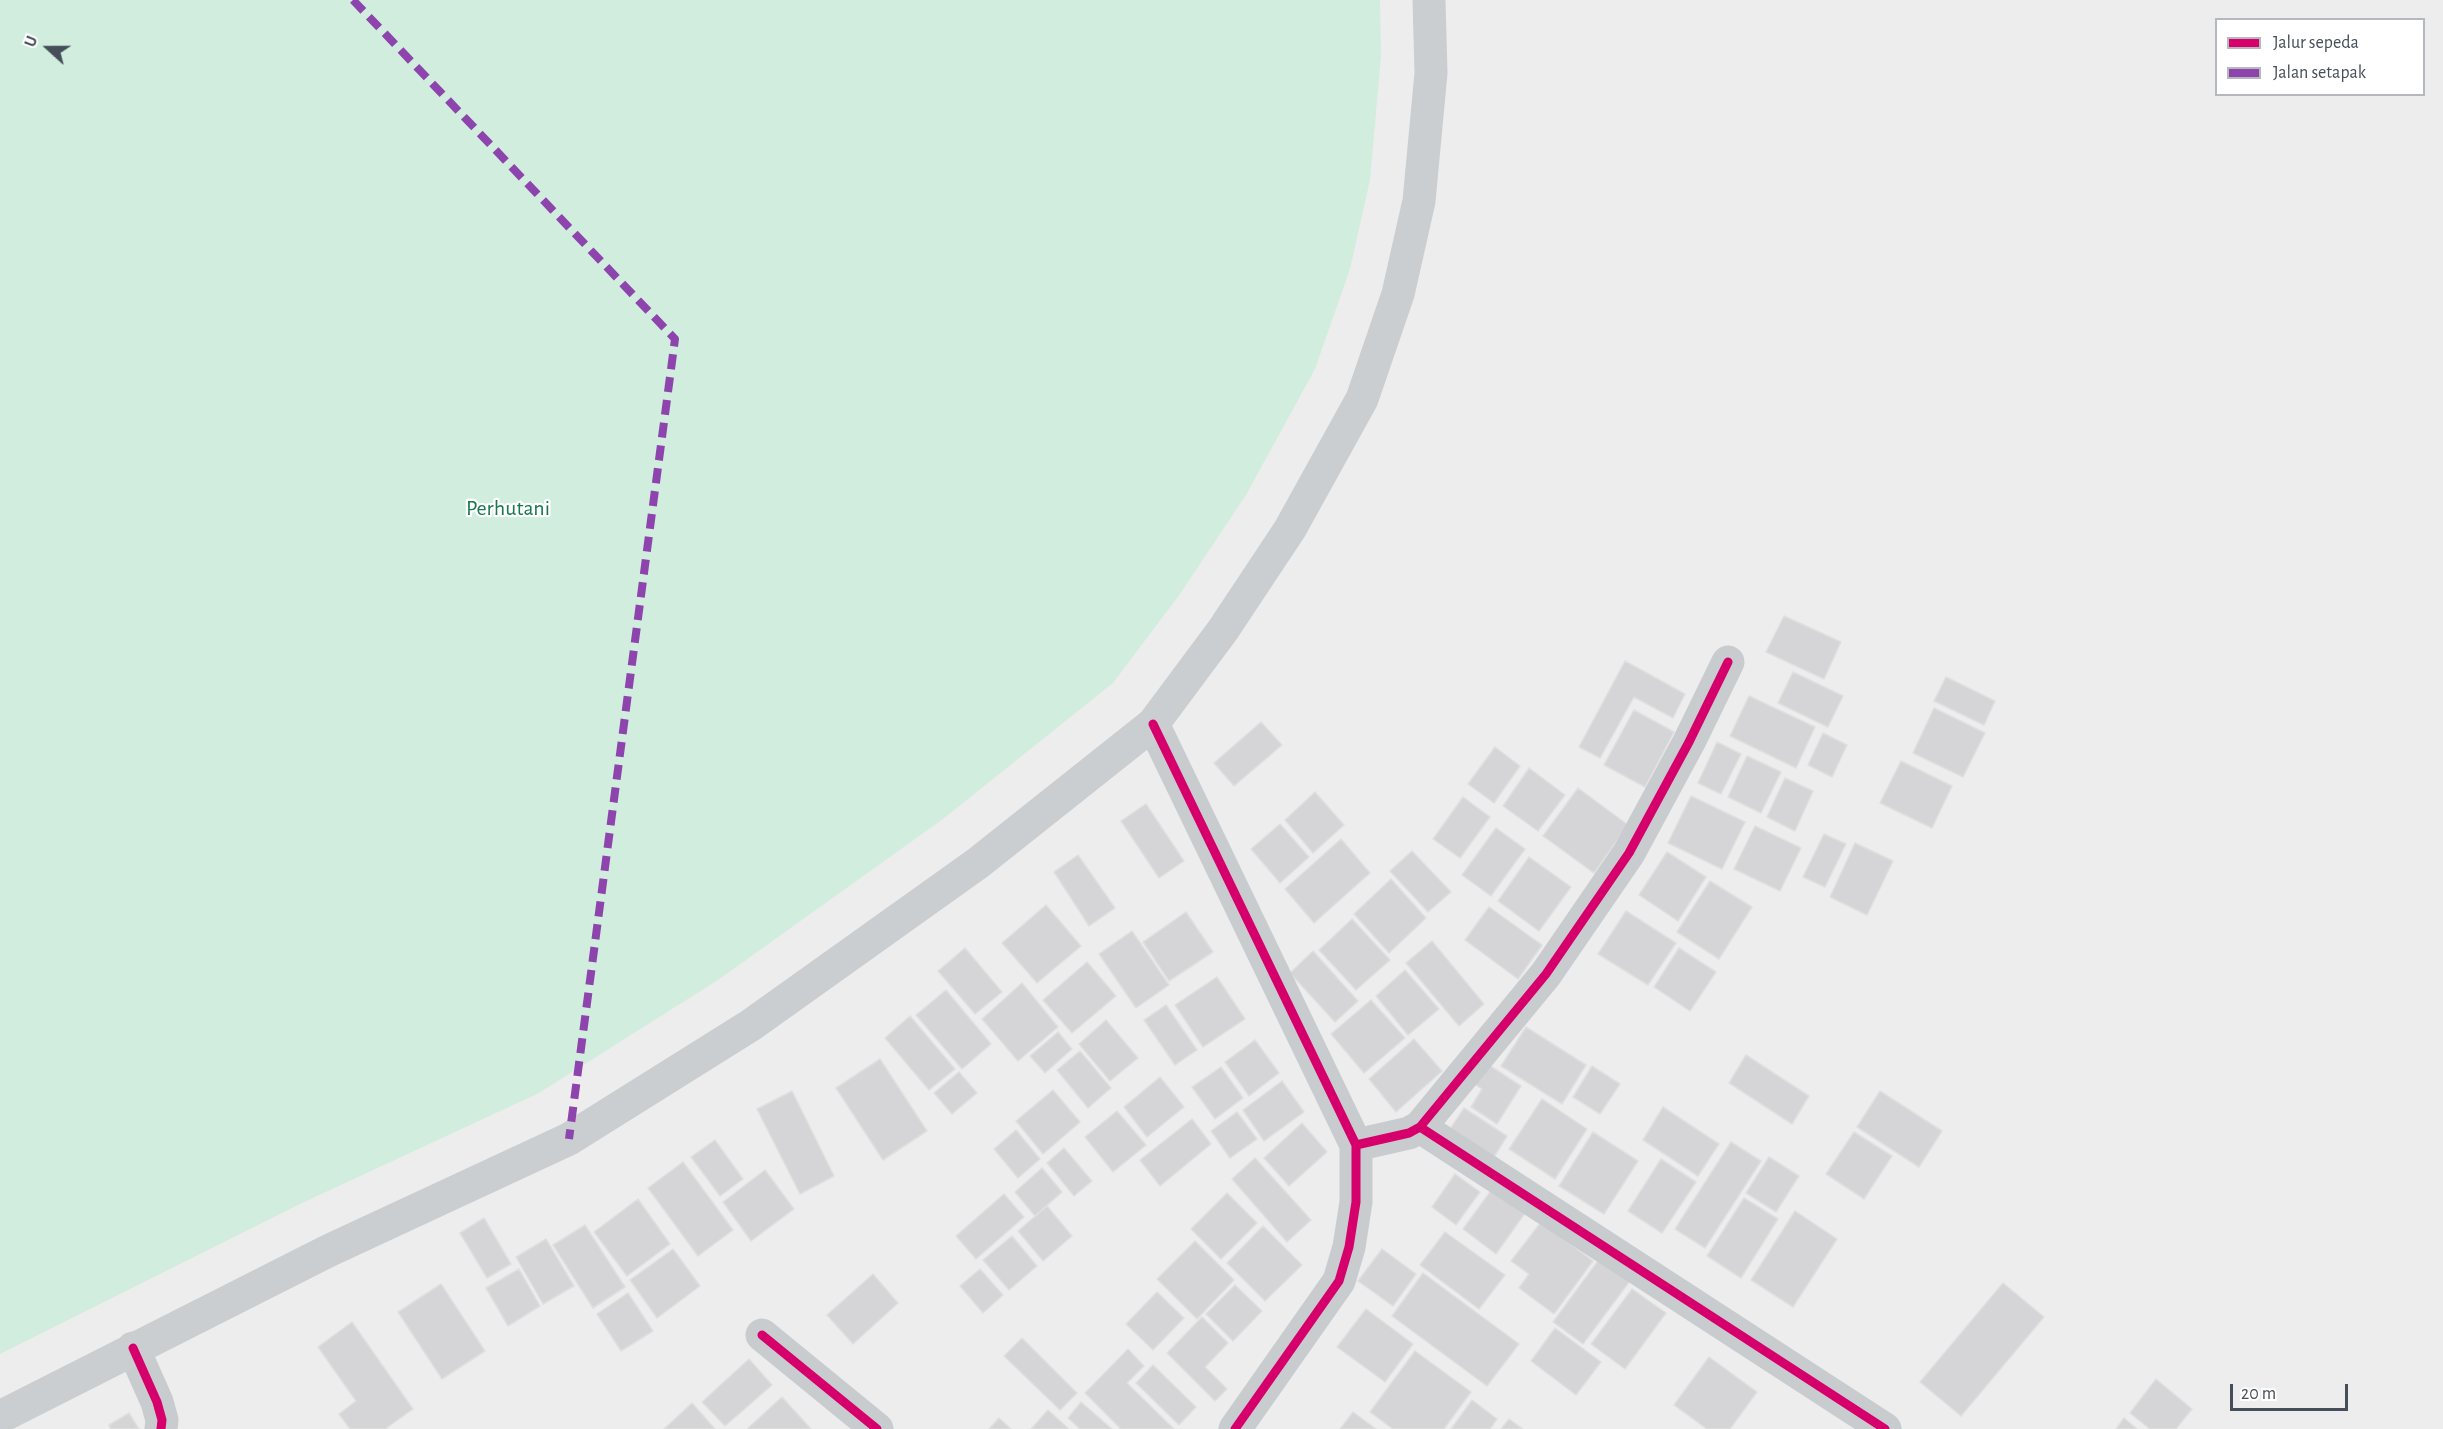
<!DOCTYPE html>
<style>
body{margin:0}
#map{position:relative;width:2443px;height:1429px;overflow:hidden;background:#eeeded;font-family:"Alegreya Sans",sans-serif}
canvas{display:block}
.legend{position:absolute;left:2215px;top:18px;width:210px;height:78px;box-sizing:border-box;background:#fff;border:2px solid #b5b8bd;margin:0;padding:8px 10px;list-style:none;font-size:18px;color:#454e59}
.legend li{display:flex;align-items:center;gap:12px;height:30px}
.legend b{width:30px;border:2px solid #b5b8bd}
.north{position:absolute;left:18px;top:18px;width:60px;height:60px;-webkit-text-stroke:4px #fff;paint-order:stroke;rotate:291deg;font-size:16px;font-weight:700;line-height:24px;text-align:center;color:#454e59}
.north::after{content:'';display:block;margin:auto;width:21px;height:27px;background:#454e59;clip-path:polygon(50% 0,100% 100%,50% 72%,0 100%)}
.scale{position:absolute;left:2230px;top:1384px;width:118px;height:27px;box-sizing:border-box;border:3px solid #454e59;border-top:0;padding-left:8px;font-size:18px;line-height:21px;white-space:nowrap;color:#454e59;-webkit-text-stroke:4px #fff;paint-order:stroke}
</style>
<div id="map">
<canvas width="2443" height="1429"></canvas>
<ul class="legend">
<li><b style="height:8px;background:#d6006c"></b>Jalur sepeda</li>
<li><b style="height:8px;background:#8e44ad"></b>Jalan setapak</li>
</ul>
<div class="north">U</div>
<div class="scale">20 m</div>
</div>
<script>
const ctx = document.querySelector('canvas').getContext('2d');
ctx.lineJoin = 'round';
function fillPath(path, color) {
  ctx.fillStyle = color;
  ctx.fill(path, 'evenodd');
}
function poly(rows) {
  const path = new Path2D();
  for (const r of rows) {
    path.moveTo(r[0], r[1]);
    for (let i = 2; i < r.length; i += 2) path.lineTo(r[i], r[i + 1]);
  }
  return path;
}
function strokePath(path, color, width, dash) {
  ctx.strokeStyle = color;
  ctx.lineWidth = width;
  ctx.lineCap = dash ? 'butt' : 'round';
  ctx.setLineDash(dash || []);
  ctx.stroke(path);
}
function drawText(font, color, halo, rows, align = 'center') {
  ctx.font = font + ' "Alegreya Sans",sans-serif';
  ctx.lineWidth = 4.5;
  ctx.setLineDash([]);
  ctx.textBaseline = 'middle';
  ctx.strokeStyle = halo;
  ctx.fillStyle = color;
  for (const [text, x, y, turn = 0] of rows) {
    ctx.save();
    ctx.translate(x, y);
    ctx.rotate((+turn || 0) * Math.PI / 180);
    ctx.textAlign = isNaN(turn) ? turn : align;
    if (halo) ctx.strokeText(text, 0, 0);
    ctx.fillText(text, 0, 0);
    ctx.restore();
  }
}
fillPath(poly([
 [0,0,1380,0,1381,56,1370,180,1350,269,1315,369,1246,495,1180,594,1113,683,943,819,718,980,539,1093,300,1204,0,1354]
]), '#d1edde');
const building = poly([
 [1784,616,1841,642,1824,679,1766,652,1784,616],
 [1625,661,1685,694,1673,718,1634,697,1600,758,1579,747,1625,661],
 [1793,672,1843,696,1828,727,1778,703,1793,672],
 [1946,677,1995,701,1984,725,1934,701,1946,677],
 [1749,696,1815,727,1796,768,1730,736,1749,696],
 [1934,708,1985,733,1963,777,1913,753,1934,708],
 [1634,710,1674,732,1645,787,1604,765,1634,710],
 [1261,722,1282,745,1234,786,1214,763,1261,722],
 [1823,733,1847,745,1832,777,1808,765,1823,733],
 [1717,742,1741,754,1721,794,1698,783,1717,742],
 [1495,747,1520,766,1494,803,1468,784,1495,747],
 [1747,756,1781,772,1761,813,1728,797,1747,756],
 [1901,761,1952,786,1932,828,1880,803,1901,761],
 [1529,768,1565,795,1538,831,1503,806,1529,768],
 [1785,778,1813,791,1795,831,1767,817,1785,778],
 [1578,788,1628,825,1594,873,1543,836,1578,788],
 [1315,792,1344,825,1313,853,1285,820,1315,792],
 [1691,796,1745,822,1722,869,1668,843,1691,796],
 [1463,797,1490,817,1460,858,1433,839,1463,797],
 [1146,804,1184,861,1159,878,1121,821,1146,804],
 [1280,824,1309,857,1280,883,1251,849,1280,824],
 [1755,826,1801,848,1780,891,1734,869,1755,826],
 [1496,828,1525,849,1491,896,1462,875,1496,828],
 [1824,834,1846,844,1825,887,1803,877,1824,834],
 [1341,839,1370,873,1314,923,1285,889,1341,839],
 [1855,843,1893,861,1867,915,1830,897,1855,843],
 [1412,851,1451,892,1428,912,1390,871,1412,851],
 [1667,852,1706,877,1678,921,1639,895,1667,852],
 [1078,855,1115,908,1089,926,1054,872,1078,855],
 [1529,857,1571,887,1539,931,1498,901,1529,857],
 [1391,879,1426,918,1389,953,1354,914,1391,879],
 [1710,881,1752,907,1719,959,1677,932,1710,881],
 [1046,905,1081,946,1037,983,1002,943,1046,905],
 [1489,907,1542,945,1518,979,1465,940,1489,907],
 [1626,911,1676,943,1648,985,1598,954,1626,911],
 [1186,912,1213,952,1169,981,1143,942,1186,912],
 [1352,919,1390,960,1356,990,1319,950,1352,919],
 [1132,931,1169,985,1136,1008,1099,954,1132,931],
 [1432,941,1484,1004,1459,1026,1406,963,1432,941],
 [965,948,1002,992,975,1014,938,971,965,948],
 [1679,948,1716,972,1690,1011,1654,987,1679,948],
 [1313,951,1358,1001,1335,1022,1290,973,1313,951],
 [1087,962,1116,996,1072,1033,1043,1000,1087,962],
 [1405,970,1439,1009,1408,1035,1376,996,1405,970],
 [1217,977,1245,1019,1203,1047,1175,1005,1217,977],
 [1022,983,1058,1027,1018,1061,982,1019,1022,983],
 [946,990,991,1044,962,1069,916,1015,946,990],
 [1371,1000,1405,1038,1364,1073,1331,1034,1371,1000],
 [1166,1005,1197,1050,1175,1065,1144,1020,1166,1005],
 [910,1016,955,1069,929,1090,885,1038,910,1016],
 [1106,1020,1138,1058,1110,1081,1079,1044,1106,1020],
 [1526,1027,1586,1065,1562,1104,1501,1066,1526,1027],
 [1058,1032,1072,1049,1045,1073,1030,1056,1058,1032],
 [1414,1039,1442,1071,1396,1112,1369,1079,1414,1039],
 [1255,1040,1279,1073,1249,1096,1225,1062,1255,1040],
 [1080,1051,1111,1088,1088,1108,1057,1070,1080,1051],
 [1746,1055,1809,1096,1792,1124,1729,1083,1746,1055],
 [880,1059,927,1131,883,1160,836,1088,880,1059],
 [1483,1061,1521,1086,1497,1124,1471,1107,1482,1089,1470,1081,1483,1061],
 [1592,1066,1620,1084,1600,1114,1573,1097,1592,1066],
 [1221,1067,1243,1098,1215,1119,1192,1087,1221,1067],
 [959,1072,977,1093,952,1114,934,1093,959,1072],
 [1160,1077,1184,1107,1147,1137,1124,1107,1160,1077],
 [1282,1081,1304,1112,1264,1141,1243,1110,1282,1081],
 [1053,1090,1080,1122,1043,1154,1016,1121,1053,1090],
 [792,1091,834,1176,800,1194,757,1109,792,1091],
 [1880,1091,1942,1131,1919,1167,1857,1127,1880,1091],
 [1542,1099,1587,1129,1555,1179,1509,1149,1542,1099],
 [1663,1107,1719,1144,1698,1176,1643,1140,1663,1107],
 [1464,1108,1507,1136,1494,1157,1450,1129,1464,1108],
 [1117,1111,1146,1145,1113,1172,1085,1137,1117,1111],
 [1237,1112,1257,1139,1230,1158,1211,1131,1237,1112],
 [1192,1119,1211,1144,1160,1186,1140,1160,1192,1119],
 [1302,1123,1327,1152,1289,1186,1264,1158,1302,1123],
 [1016,1130,1040,1159,1018,1178,994,1149,1016,1130],
 [1593,1132,1638,1161,1604,1214,1559,1186,1593,1132],
 [1854,1132,1892,1156,1864,1199,1826,1174,1854,1132],
 [715,1140,743,1179,720,1196,691,1157,715,1140],
 [1731,1142,1761,1161,1705,1248,1675,1229,1731,1142],
 [1064,1148,1092,1181,1074,1196,1047,1163,1064,1148],
 [1769,1157,1799,1176,1776,1212,1746,1193,1769,1157],
 [1255,1158,1311,1220,1287,1242,1232,1179,1255,1158],
 [1661,1159,1696,1182,1662,1233,1628,1211,1661,1159],
 [683,1162,733,1230,698,1256,648,1188,683,1162],
 [1042,1168,1062,1192,1035,1216,1015,1192,1042,1168],
 [765,1170,794,1209,751,1241,723,1202,765,1170],
 [1455,1174,1480,1192,1456,1225,1432,1207,1455,1174],
 [1495,1185,1528,1209,1496,1254,1463,1229,1495,1185],
 [1227,1193,1257,1223,1221,1259,1191,1229,1227,1193],
 [1004,1194,1024,1217,976,1259,956,1236,1004,1194],
 [1744,1198,1778,1219,1741,1278,1707,1256,1744,1198],
 [638,1199,670,1244,627,1276,594,1232,638,1199],
 [1047,1206,1072,1236,1043,1261,1018,1231,1047,1206],
 [1795,1211,1837,1239,1793,1307,1751,1280,1795,1211],
 [484,1218,511,1264,487,1278,460,1233,484,1218],
 [1541,1222,1593,1261,1554,1314,1519,1288,1529,1274,1511,1261,1541,1222],
 [585,1225,625,1287,593,1308,553,1245,585,1225],
 [1263,1226,1302,1265,1265,1301,1227,1263,1263,1226],
 [1445,1232,1505,1275,1479,1309,1420,1265,1445,1232],
 [1012,1236,1037,1266,1009,1290,983,1260,1012,1236],
 [546,1239,574,1286,543,1304,516,1257,546,1239],
 [1195,1241,1234,1280,1197,1319,1157,1279,1195,1241],
 [673,1249,700,1286,657,1318,630,1280,673,1249],
 [1382,1249,1416,1274,1393,1306,1358,1281,1382,1249],
 [1600,1258,1630,1281,1583,1344,1553,1322,1600,1258],
 [519,1269,540,1306,508,1326,486,1288,519,1269],
 [980,1269,1003,1295,983,1313,960,1286,980,1269],
 [1423,1273,1519,1344,1487,1386,1392,1316,1423,1273],
 [873,1274,898,1303,853,1344,827,1315,873,1274],
 [2003,1283,2044,1317,1961,1416,1920,1382,2003,1283],
 [441,1284,485,1351,442,1379,398,1312,441,1284],
 [1235,1285,1262,1311,1233,1341,1206,1314,1235,1285],
 [1632,1289,1666,1313,1625,1369,1591,1344,1632,1289],
 [1157,1292,1184,1318,1153,1350,1126,1324,1157,1292],
 [628,1293,653,1331,621,1351,597,1314,628,1293],
 [1366,1309,1413,1344,1385,1382,1337,1347,1366,1309],
 [1202,1317,1228,1343,1205,1367,1227,1389,1215,1401,1167,1353,1202,1317],
 [352,1322,413,1409,385,1429,350,1429,339,1414,356,1401,318,1347,352,1322],
 [1555,1328,1601,1362,1576,1395,1531,1361,1555,1328],
 [1022,1338,1077,1393,1060,1410,1004,1356,1022,1338],
 [1128,1349,1144,1366,1127,1383,1174,1429,1121,1429,1085,1393,1128,1349],
 [1415,1351,1471,1392,1444,1429,1393,1429,1370,1412,1415,1351],
 [1709,1357,1757,1392,1730,1429,1707,1429,1674,1405,1709,1357],
 [749,1359,772,1385,725,1426,702,1402,749,1359],
 [1153,1365,1196,1407,1179,1425,1136,1383,1153,1365],
 [2156,1379,2192,1409,2176,1429,2150,1429,2130,1413,2156,1379],
 [782,1397,811,1429,747,1429,782,1397],
 [1472,1400,1497,1419,1490,1429,1451,1429,1472,1400],
 [1081,1402,1112,1429,1080,1429,1068,1418,1081,1402],
 [692,1403,715,1429,664,1429,692,1403],
 [1048,1410,1069,1429,1031,1429,1048,1410],
 [1353,1412,1376,1429,1340,1429,1353,1412],
 [129,1413,139,1429,111,1429,109,1425,129,1413],
 [999,1418,1011,1429,989,1429,999,1418],
 [2124,1418,2137,1429,2116,1429,2124,1418],
 [1509,1419,1523,1429,1501,1429,1509,1419]
]);
fillPath(building, '#d5d5d7');
strokePath(building, '#dfdfe0', 1.5);
strokePath(poly([
 [1153,724,1356,1145,1356,1202,1349,1247,1339,1281,1235,1429],
 [1420,1127,1885,1429],
 [1356,1145,1409,1133,1420,1127,1546,974,1629,853,1689,742,1728,662],
 [762,1335,877,1429],
 [133,1348,157,1402,162,1420,161,1429]
]), '#c9ccce', 33);
strokePath(poly([
 [0,1417,328,1251,569,1139,751,1025,978,863,1153,724,1223,630,1290,529,1362,399,1398,294,1419,201,1431,73,1429,0]
]), '#caced1', 33);
strokePath(poly([
 [353,0,675,339,569,1139]
]), '#8e44ad', 8, [15, 8]);
strokePath(poly([
 [1153,724,1356,1145,1356,1202,1349,1247,1339,1281,1235,1429],
 [1420,1127,1885,1429],
 [1356,1145,1409,1133,1420,1127,1546,974,1629,853,1689,742,1728,662],
 [762,1335,877,1429],
 [133,1348,157,1402,162,1420,161,1429]
]), '#d6006c', 9);
drawText('22px', '#18794f', '#fff', [
 ["Perhutani",508,508]
]);
</script>
